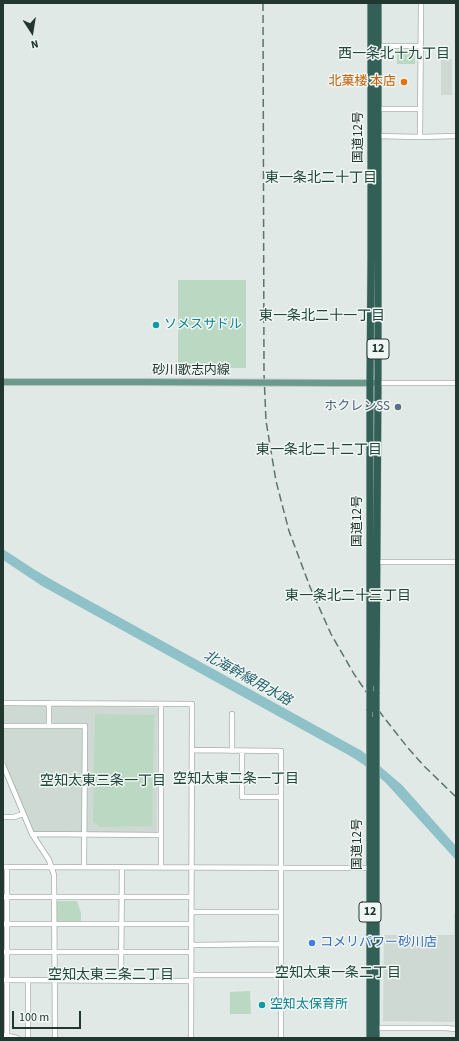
<!DOCTYPE html>
<meta charset="utf-8">
<style>
body{margin:0}
#map{position:relative;width:459px;height:1041px;overflow:hidden;background:#e0e9e5;font-family:"Source Sans 3",sans-serif}
canvas{display:block}
.frame{position:absolute;inset:0;border:4px solid #233731;pointer-events:none}
.north{position:absolute;left:12px;top:12px;width:40px;height:40px;-webkit-text-stroke:3px #f0f6f3;paint-order:stroke;rotate:168deg;font-size:11px;font-weight:700;line-height:16px;text-align:center;color:#233731}
.north::after{content:'';display:block;margin:auto;width:14px;height:18px;background:#233731;clip-path:polygon(50% 0,100% 100%,50% 72%,0 100%)}
.scale{position:absolute;left:12px;top:1011px;width:69px;height:18px;box-sizing:border-box;border:2px solid #233731;border-top:0;padding-left:5px;font-size:12px;line-height:14px;white-space:nowrap;color:#233731;-webkit-text-stroke:3px #f0f6f3;paint-order:stroke}
</style>
<div id="map">
<canvas width="459" height="1041"></canvas>
<div class="frame"></div>
<div class="north">N</div>
<div class="scale">100 m</div>
</div>
<script>
const ctx = document.querySelector('canvas').getContext('2d');
ctx.lineJoin = 'round';
function fillPath(path, color) {
  ctx.fillStyle = color;
  ctx.fill(path, 'evenodd');
}
function poly(rows) {
  const path = new Path2D();
  for (const r of rows) {
    path.moveTo(r[0], r[1]);
    for (let i = 2; i < r.length; i += 2) path.lineTo(r[i], r[i + 1]);
  }
  return path;
}
function strokePath(path, color, width, dash) {
  ctx.strokeStyle = color;
  ctx.lineWidth = width;
  ctx.lineCap = dash ? 'butt' : 'round';
  ctx.setLineDash(dash || []);
  ctx.stroke(path);
}
function drawText(font, color, halo, rows, align = 'center') {
  ctx.font = font + ' "Source Sans 3","Noto Sans JP",sans-serif';
  ctx.lineWidth = 3;
  ctx.setLineDash([]);
  ctx.textBaseline = 'middle';
  ctx.strokeStyle = halo;
  ctx.fillStyle = color;
  for (const [text, x, y, turn = 0] of rows) {
    ctx.save();
    ctx.translate(x, y);
    ctx.rotate((+turn || 0) * Math.PI / 180);
    ctx.textAlign = isNaN(turn) ? turn : align;
    if (halo) ctx.strokeText(text, 0, 0);
    ctx.fillText(text, 0, 0);
    ctx.restore();
  }
}
fillPath(poly([
 [452,59,452,95,441,95,441,60],
 [3,705,158,708,157,832,33,832,24,814,3,757],
 [456,913,456,1018,453,1022,383,1021,384,935,454,935,454,914]
]), '#cfd9d4');
fillPath(poly([
 [397,50,415,52,415,64,397,64],
 [178,280,246,280,246,368,178,368],
 [95,714,154,715,152,826,100,827,93,822],
 [57,901,77,901,81,913,81,922,57,922],
 [250,991,251,1014,230,1014,230,992]
]), '#bbd8c2');
fillPath(poly([
 [3,549,35,570,61,585,362,751,402,785,456,846,456,860,385,782,364,765,352,757,42,586,3,560]
]), '#8ec1c8');
const minor = poly([
 [376,46,420,46],
 [376,109,420,109],
 [377,136,420,137,456,136],
 [420,137,421,3],
 [378,383,456,383],
 [377,562,456,562],
 [3,703,192,704,191,1038],
 [49,703,49,726],
 [161,704,161,867],
 [232,714,232,751],
 [3,726,85,726,84,867],
 [192,750,281,751,281,1038],
 [242,751,242,797,281,797],
 [3,765,32,834,49,860,54,875,55,1038],
 [3,817,14,817,23,814],
 [32,834,160,835],
 [3,867,372,868],
 [3,897,191,897],
 [191,912,281,912],
 [3,924,191,924],
 [191,945,281,944],
 [3,952,191,952],
 [191,975,281,975],
 [3,980,191,981],
 [28,980,28,1038],
 [121,980,122,867],
 [374,1028,445,1028,456,1029],
 [3,1035,17,1038],
 [7,1036,7,867]
]);
const major = poly([
 [3,382,138,382],
 [336,383,378,383]
]);
const highway = poly([
 [370,686,370,383,371,257,371,3],
 [376,694,378,383,378,3],
 [370,709,370,1038],
 [376,1038,376,717]
]);
strokePath(minor, '#a4b0ab', 6);
strokePath(major, '#bdc3c1', 8);
strokePath(highway, '#bdc3c1', 8);
strokePath(minor, '#fff', 4.5);
strokePath(major, '#6a9a8c', 6);
strokePath(highway, '#326056', 7);
strokePath(poly([
 [263,3,264,374,266,421,276,481,289,531,310,587,331,634,354,674,382,715,408,748,425,767,456,797]
]), '#5d736d', 1.5, [8, 4]);
const majorBridge = poly([
 [138,382,336,383]
]);
const highwayBridge = poly([
 [370,709,370,686],
 [376,717,376,694]
]);
strokePath(majorBridge, '#bdc3c1', 8, []);
strokePath(highwayBridge, '#bdc3c1', 8, []);
strokePath(majorBridge, '#6a9a8c', 6);
strokePath(highwayBridge, '#326056', 7);
for (const [x, y, r, color] of [
 [404,82,4,"#e8710a"],
 [156,325,4,"#0f9aa8"],
 [398,407,4,"#5c6f8a"],
 [312,943,4,"#3f7fe0"],
 [262,1005,4,"#0f9aa8"]
]) {
  const dot = new Path2D();
  dot.arc(x, y, r, 0, 2 * Math.PI);
  ctx.fillStyle = color;
  ctx.fill(dot);
  strokePath(dot, '#f0f6f3', 1.5);
}
for (const [x, y, w] of [
 [378,349,22],
 [370,912,22]
]) {
  const box = new Path2D();
  box.roundRect(x - w / 2, y - 10, w, 20, 3);
  ctx.fillStyle = '#f0f6f3';
  ctx.fill(box);
  strokePath(box, '#233731', 1);
}
drawText('bold 12px', '#233731', null, [
 ["12",378,349],
 ["12",370,912]
]);
drawText('13px', '#c56008', '#f0f6f3', [
 ["北菓楼 本店",396,82]
], 'right');
drawText('13px', '#233731', '#f0f6f3', [
 ["国道12号",359,137,-90],
 ["砂川歌志内線",191,371],
 ["国道12号",358,521,-90],
 ["国道12号",358,844,-90]
]);
drawText('13px', '#0d838f', '#f0f6f3', [
 ["ソメスサドル",164,325],
 ["空知太保育所",270,1005]
], 'left');
drawText('13px', '#4e5e75', '#f0f6f3', [
 ["ホクレンSS",390,407]
], 'right');
drawText('13px', '#366cbe', '#f0f6f3', [
 ["コメリパワー砂川店",320,943]
], 'left');
drawText('14px', '#21473d', '#f0f6f3', [
 ["西一条北十九丁目",394,55],
 ["東一条北二十丁目",321,179],
 ["東一条北二十一丁目",322,317],
 ["東一条北二十二丁目",319,451],
 ["東一条北二十三丁目",348,597],
 ["空知太東二条一丁目",236,780],
 ["空知太東三条一丁目",103,782],
 ["空知太東一条二丁目",338,974],
 ["空知太東三条二丁目",111,976]
]);
drawText('italic 14px', '#24626c', '#f0f6f3', [
 ["北海幹線用水路",247,679,29]
]);
</script>
